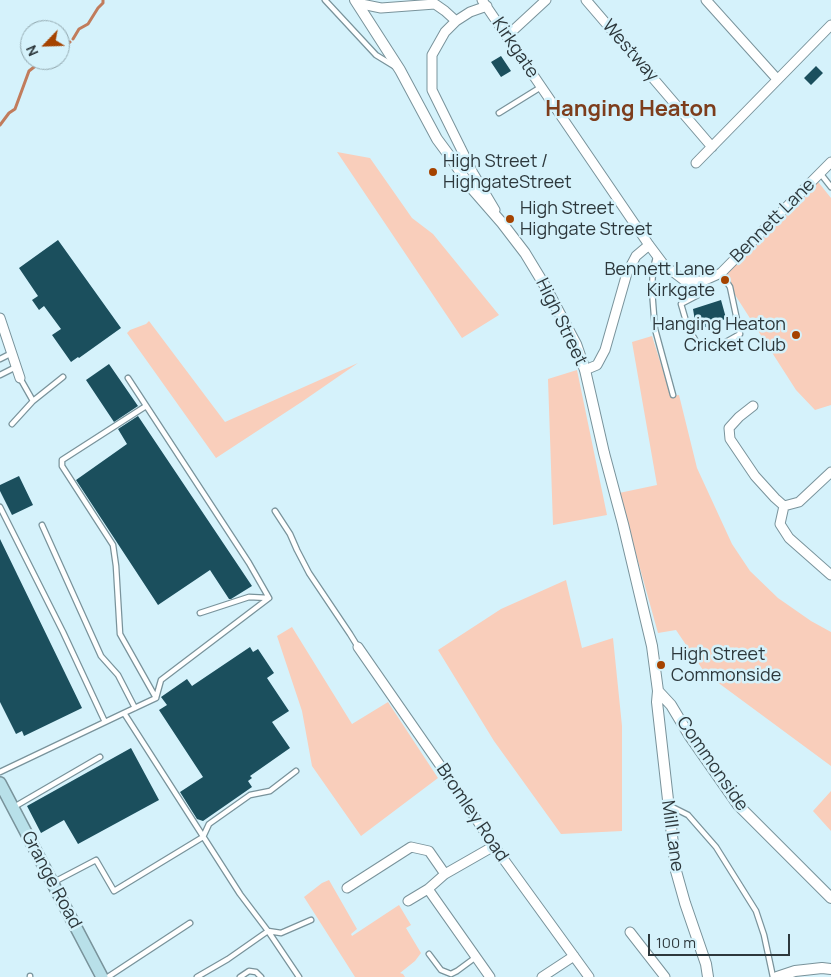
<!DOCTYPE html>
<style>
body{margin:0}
#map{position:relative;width:831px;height:977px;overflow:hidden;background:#d5f2fb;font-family:Manrope,sans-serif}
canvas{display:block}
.north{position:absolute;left:20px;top:20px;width:50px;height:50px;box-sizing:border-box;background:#d5f2fb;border:1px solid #92a8af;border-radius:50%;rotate:246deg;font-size:14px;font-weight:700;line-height:20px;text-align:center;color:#2d383c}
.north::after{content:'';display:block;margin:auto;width:18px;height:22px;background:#a54300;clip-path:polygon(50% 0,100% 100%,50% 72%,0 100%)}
.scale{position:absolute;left:648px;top:934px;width:142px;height:22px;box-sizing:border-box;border:2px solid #2d383c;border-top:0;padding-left:6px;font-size:15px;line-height:18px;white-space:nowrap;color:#2d383c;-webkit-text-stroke:4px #d5f2fb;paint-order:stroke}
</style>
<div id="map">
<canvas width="831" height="977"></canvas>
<div class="north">N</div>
<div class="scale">100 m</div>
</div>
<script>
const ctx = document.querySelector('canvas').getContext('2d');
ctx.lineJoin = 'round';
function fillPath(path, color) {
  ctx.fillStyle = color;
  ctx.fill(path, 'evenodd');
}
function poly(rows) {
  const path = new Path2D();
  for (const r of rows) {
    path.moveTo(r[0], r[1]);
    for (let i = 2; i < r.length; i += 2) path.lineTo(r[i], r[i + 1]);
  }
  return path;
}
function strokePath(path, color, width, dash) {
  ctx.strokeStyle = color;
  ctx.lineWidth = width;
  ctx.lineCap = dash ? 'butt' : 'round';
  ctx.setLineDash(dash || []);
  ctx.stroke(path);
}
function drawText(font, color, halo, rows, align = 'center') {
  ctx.font = font + ' Manrope,sans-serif';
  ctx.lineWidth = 5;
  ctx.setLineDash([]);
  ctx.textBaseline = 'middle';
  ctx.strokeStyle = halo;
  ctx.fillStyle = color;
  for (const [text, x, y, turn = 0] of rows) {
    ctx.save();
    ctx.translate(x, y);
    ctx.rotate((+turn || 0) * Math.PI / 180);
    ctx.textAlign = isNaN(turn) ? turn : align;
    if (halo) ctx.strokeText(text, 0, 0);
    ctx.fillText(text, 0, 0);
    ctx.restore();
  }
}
fillPath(poly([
 [337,152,370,158,412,218,433,234,499,315,462,338],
 [815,178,831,198,831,405,815,410,796,390,721,273],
 [149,321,225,422,358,363,303,401,216,458,127,333,130,330,146,324],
 [652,336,671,396,679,395,697,468,732,544,750,571,778,598,811,621,831,632,831,766,705,673,676,630,658,633,619,493,657,485,632,342],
 [577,370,607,515,553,525,548,379],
 [566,580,582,648,613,638,622,726,622,831,561,834,494,741,438,650,501,609],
 [292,627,352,724,388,702,438,778,361,836,312,766,302,711,277,636],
 [831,791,831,831,813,811],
 [329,880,357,929,351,934,352,936,399,905,411,925,406,928,421,953,415,961,400,973,403,974,405,977,355,977,304,897,322,883]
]), '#f9cebb');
strokePath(poly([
 [73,39,79,29,88,24,98,8,103,3,103,0],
 [60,51,64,44,70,42],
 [0,125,9,113,15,109,29,71,43,60,48,60]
]), '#c17c5c', 3);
fillPath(poly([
 [501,56,511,71,501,77,491,62],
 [816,66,823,73,811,85,804,78],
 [58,240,121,328,79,358,78,357,71,362,52,335,61,329,44,306,39,310,32,300,38,296,19,268],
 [721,300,726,318,723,320,717,319,716,324,708,328,703,326,699,320,695,321,693,309],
 [109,364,138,406,114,422,86,380],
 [138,416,252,586,231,599,229,599,210,570,158,605,76,480,127,444,118,429],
 [19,476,33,505,12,515,0,491,0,485],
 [0,539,82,708,24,736,22,731,16,734,0,702],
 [250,647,253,652,258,649,274,673,267,678,289,711,272,722,290,748,250,776,252,778,248,781,252,787,203,821,197,819,180,792,203,777,159,710,167,705,161,697,187,679,192,686],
 [131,748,159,800,78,844,64,820,41,833,27,806]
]), '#1b4f5d');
const service = poly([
 [325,0,376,55,394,66],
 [499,113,541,87],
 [820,173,831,187],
 [656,257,653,269,652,290,655,329,673,395],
 [697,281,702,293,681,304,688,328,699,346,715,348,740,334,730,287,721,273],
 [0,359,12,353],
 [0,375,16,367],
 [128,378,249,563,269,598],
 [33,401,63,377],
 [146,406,62,460,62,466,113,545,116,566,120,634,156,698],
 [12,424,33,401,20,378],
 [0,507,63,632,105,722],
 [275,511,290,534,297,550,309,573,350,634,358,647],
 [42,525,101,656,118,675,135,708],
 [124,713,156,698,161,680,269,598,249,597,200,613],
 [0,772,124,713,240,894,268,931,299,977],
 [670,806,688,815,716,847,756,911,764,935,773,977],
 [14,807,100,757],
 [54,882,96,860,114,891,203,837,209,824,250,795,270,791,296,771],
 [429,954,441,970,451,974,457,971,476,957],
 [30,976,30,977],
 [108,977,190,923],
 [197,977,228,959,268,931,281,933,311,920],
 [240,977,249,971,256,972,261,977]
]);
const minor = poly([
 [482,0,649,245,664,265,685,281,703,281,721,273,831,162],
 [586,0,712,147],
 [706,0,777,79],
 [357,3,381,8,435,4,445,11,456,21],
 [487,6,470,12,456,21,445,32,432,55,432,90,473,173,495,210],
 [507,36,546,0],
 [696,163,831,25],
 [0,318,20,378],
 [585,370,597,365,605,350,627,273,636,256,649,245],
 [753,406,739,417,729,428,730,439,755,476,775,498,784,506],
 [784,506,780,524,789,538,831,575],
 [784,506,799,502,831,472],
 [358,647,451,781,494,846,589,977],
 [347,888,411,847,429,851,445,874],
 [428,889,445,874,494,846],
 [408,901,428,889,490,977],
 [630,932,665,977],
 [542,977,574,956]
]);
const tertiary = poly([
 [355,0,400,70,437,139,454,162,468,184,502,223,525,253,545,286,576,344,585,370,604,453,623,524,652,646,658,691,657,702,676,871,685,903,706,964,708,977],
 [658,691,671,705,689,735,738,805,831,898],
 [777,977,795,971,822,968,831,969]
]);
const secondary = poly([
 [0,783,102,977]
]);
strokePath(service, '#79939b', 7);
strokePath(minor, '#79939b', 11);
strokePath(tertiary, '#79939b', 12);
strokePath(secondary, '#79939b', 14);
strokePath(service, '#fff', 4.5);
strokePath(minor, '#fff', 9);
strokePath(tertiary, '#fff', 10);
strokePath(secondary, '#b8e0e9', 11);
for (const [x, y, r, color] of [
 [433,172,5,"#a54300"],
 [510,219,5,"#a54300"],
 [725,280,5,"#a54300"],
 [796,335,5,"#a54300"],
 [661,665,5,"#a54300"]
]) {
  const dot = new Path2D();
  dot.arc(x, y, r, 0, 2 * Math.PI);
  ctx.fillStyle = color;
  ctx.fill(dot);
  strokePath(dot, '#d5f2fb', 2);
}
drawText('18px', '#2d383c', '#d5f2fb', [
 ["Kirkgate",515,48,56],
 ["Westway",630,51,49],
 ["Bennett Lane",773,221,-45],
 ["High Street",561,322,64],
 ["Commonside",712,764,55],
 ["Bromley Road",472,813,56],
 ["Mill Lane",672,836,82],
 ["Grange Road",51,880,62]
]);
drawText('18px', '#2d383c', '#d5f2fb', [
 ["High Street /",443,162],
 ["HighgateStreet",443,183],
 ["High Street",520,209],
 ["Highgate Street",520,230],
 ["Bennett Lane",715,270,"right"],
 ["Kirkgate",715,291,"right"],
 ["Hanging Heaton",786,325,"right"],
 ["Cricket Club",786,346,"right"],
 ["High Street",671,655],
 ["Commonside",671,676]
], 'left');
drawText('bold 22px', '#7d3d1c', '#d5f2fb', [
 ["Hanging Heaton",631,110]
]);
</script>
